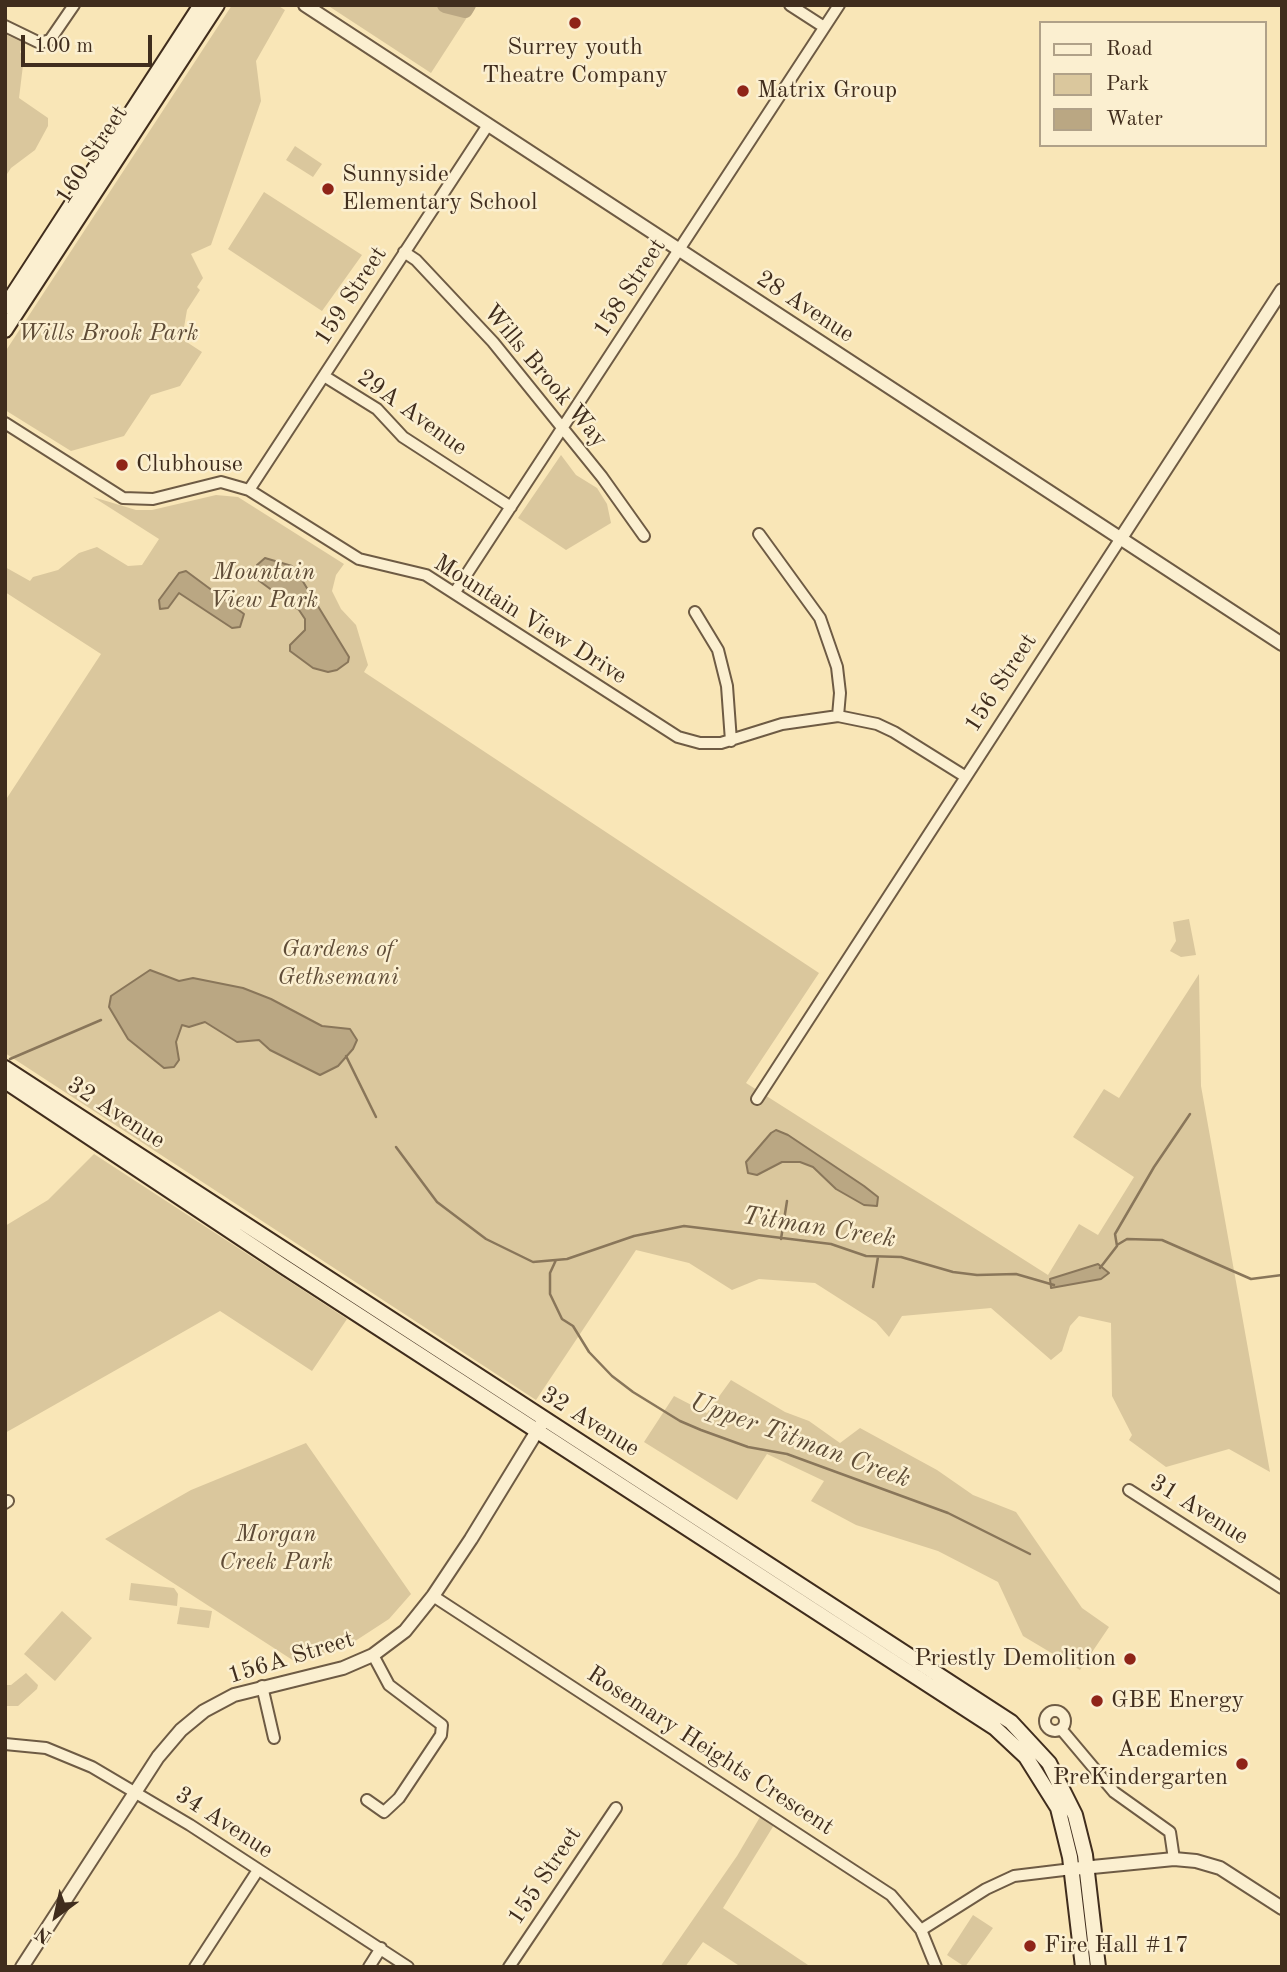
<!DOCTYPE html>
<style>
body{margin:0}
#map{position:relative;width:1287px;height:1972px;overflow:hidden;background:#f9e6b7;font-family:"Old Standard TT",serif}
canvas{display:block}
.frame{position:absolute;inset:0;border:7px solid #402d1d;pointer-events:none}
.legend{position:absolute;left:1039px;top:21px;width:228px;height:126px;box-sizing:border-box;background:#fbefd0;border:2px solid #b0a188;margin:0;padding:9px 12px;list-style:none;font-size:21px;color:#402d1d}
.legend li{display:flex;align-items:center;gap:14px;height:35px}
.legend b{width:35px;border:2px solid #b0a188}
.north{position:absolute;left:21px;top:1881px;width:70px;height:70px;-webkit-text-stroke:5px #fbefd0;paint-order:stroke;rotate:213deg;font-size:19px;font-weight:700;line-height:28px;text-align:center;color:#402d1d}
.north::after{content:'';display:block;margin:auto;width:24px;height:32px;background:#402d1d;clip-path:polygon(50% 0,100% 100%,50% 72%,0 100%)}
.scale{position:absolute;left:21px;top:35px;width:131px;height:32px;box-sizing:border-box;border:4px solid #402d1d;border-top:0;padding-left:9px;font-size:21px;line-height:24px;white-space:nowrap;color:#402d1d;-webkit-text-stroke:5px #fbefd0;paint-order:stroke}
</style>
<div id="map">
<canvas width="1287" height="1972"></canvas>
<div class="frame"></div>
<ul class="legend">
<li><b style="height:9px;background:#fbefd0"></b>Road</li>
<li><b style="height:19px;background:#dac79d"></b>Park</li>
<li><b style="height:19px;background:#baa783"></b>Water</li>
</ul>
<div class="north">N</div>
<div class="scale">100 m</div>
</div>
<script>
const ctx = document.querySelector('canvas').getContext('2d');
ctx.lineJoin = 'round';
function fillPath(path, color) {
  ctx.fillStyle = color;
  ctx.fill(path, 'evenodd');
}
function poly(rows) {
  const path = new Path2D();
  for (const r of rows) {
    if (r.length === 3) {
      path.moveTo(r[0] + r[2], r[1]);
      path.arc(r[0], r[1], r[2], 0, 2 * Math.PI);
      continue;
    }
    path.moveTo(r[0], r[1]);
    for (let i = 2; i < r.length; i += 2) path.lineTo(r[i], r[i + 1]);
  }
  return path;
}
function strokePath(path, color, width, dash) {
  ctx.strokeStyle = color;
  ctx.lineWidth = width;
  ctx.lineCap = dash ? 'butt' : 'round';
  ctx.setLineDash(dash || []);
  ctx.stroke(path);
}
function drawText(font, color, halo, rows, align = 'center') {
  ctx.font = font + ' "Old Standard TT",serif';
  ctx.lineWidth = 5;
  ctx.setLineDash([]);
  ctx.textBaseline = 'middle';
  ctx.strokeStyle = halo;
  ctx.fillStyle = color;
  for (const [text, x, y, turn = 0] of rows) {
    ctx.save();
    ctx.translate(x, y);
    ctx.rotate((+turn || 0) * Math.PI / 180);
    ctx.textAlign = isNaN(turn) ? turn : align;
    if (halo) ctx.strokeText(text, 0, 0);
    ctx.fillText(text, 0, 0);
    ctx.restore();
  }
}
fillPath(poly([
 [232,5,277,5,285,10,256,61,261,101,211,245,191,254,203,278,197,287,200,290,187,310,182,339,202,352,180,386,151,395,124,436,71,451,5,410,5,352],
 [327,5,475,5,431,73],
 [5,34,24,43,20,52,24,57,19,98,48,118,48,126,35,150,11,168,5,177],
 [295,146,322,164,313,177,286,160],
 [264,192,362,255,322,311,228,249],
 [561,455,576,475,597,488,607,504,611,523,566,550,518,518],
 [216,495,238,497,344,564,336,575,332,591,341,609,356,625,368,665,364,672,819,973,746,1083,1048,1275,1079,1224,1098,1235,1134,1177,1073,1137,1104,1089,1119,1098,1199,974,1201,1086,1270,1472,1229,1449,1166,1467,1129,1440,1132,1435,1112,1396,1111,1323,1079,1316,1070,1326,1062,1351,1051,1360,991,1308,902,1316,889,1337,876,1322,815,1283,759,1279,732,1290,689,1263,636,1250,536,1400,5,1053,5,801,101,654,5,592,5,567,30,581,33,577,58,570,79,553,97,547,128,566,142,565,159,539,93,497,136,510,152,510],
 [1189,919,1196,955,1181,957,1170,951,1176,941,1173,922],
 [94,1154,347,1319,312,1371,220,1311,5,1433,5,1226,48,1200],
 [731,1380,785,1412,809,1421,840,1443,860,1428,937,1470,973,1495,1016,1512,1082,1608,1109,1627,1080,1670,1023,1636,998,1582,938,1551,856,1525,811,1501,824,1481,767,1454,737,1500,644,1442,674,1396,707,1413],
 [306,1443,411,1594,389,1619,346,1647,294,1661,105,1539,191,1490],
 [131,1583,174,1588,178,1594,177,1606,129,1600],
 [180,1607,212,1611,209,1628,177,1624],
 [62,1611,92,1638,55,1681,24,1654],
 [26,1673,38,1685,37,1689,18,1706,5,1706,5,1685,11,1685],
 [760,1817,774,1825,723,1908,811,1967,741,1967,703,1942,685,1967,660,1967,737,1856],
 [973,1915,993,1928,965,1967,947,1955]
]), '#dac79d');
const water = poly([
 [265,558,292,566,302,580,349,657,348,662,337,670,328,672,313,668,290,651,290,645,305,630,305,619,299,610,258,580,257,565,265,558],
 [186,571,244,614,240,627,232,628,179,593,168,608,160,609,159,600,179,573,186,571],
 [150,970,179,981,193,978,243,988,271,999,322,1026,350,1029,357,1040,353,1049,338,1066,320,1075,270,1050,259,1040,237,1042,205,1022,189,1027,182,1025,176,1042,179,1060,174,1067,164,1068,128,1039,109,1007,111,996,150,970],
 [776,1130,788,1135,864,1186,878,1197,877,1206,864,1205,836,1189,813,1167,800,1162,782,1162,757,1175,748,1173,746,1162,771,1133,776,1130],
 [1098,1264,1109,1273,1101,1279,1051,1288,1050,1279,1098,1264]
]);
fillPath(water, '#baa783');
strokePath(water, '#89765a', 2);
strokePath(poly([
 [346,1056,376,1117],
 [10,1059,101,1020],
 [396,1147,437,1202,486,1239,533,1262,567,1259,634,1236,684,1226,831,1244,866,1256,901,1257,953,1272,977,1275,1016,1274,1054,1285],
 [781,1239,787,1201],
 [1117,1245,1127,1239,1162,1240,1251,1279,1282,1275],
 [556,1260,550,1273,550,1294,562,1319,573,1326,589,1352,612,1376,633,1392,680,1421,701,1430,748,1447,787,1454,948,1513,1030,1554],
 [1100,1268,1117,1246,1115,1234,1154,1167,1190,1114],
 [873,1287,878,1257]
]), '#89765a', 2.5);
strokePath(poly([
 [445,5,465,10,468,5]
]), '#baa783', 16);
const minor = poly([
 [790,5,824,27],
 [5,26,40,43,50,40,74,5],
 [404,252,416,260,493,342,602,477,644,536],
 [324,376,377,409,403,437,511,507],
 [5,423,123,498,153,499,221,482,249,490,359,559,426,575,678,737,700,743,721,743,782,724,838,716,877,724,894,732,966,777],
 [249,490,488,125],
 [759,534,820,618,837,667,840,693,838,716],
 [455,592,839,5],
 [695,612,718,650,727,686,731,741],
 [757,1099,1121,538],
 [1129,1490,1282,1588],
 [5,1503,8,1501],
 [433,1596,891,1895,921,1930,936,1967],
 [262,1686,274,1738],
 [1055,1721,10],
 [1061,1729,1114,1792,1170,1832,1174,1859],
 [5,1744,46,1748,92,1767,190,1825,408,1967],
 [367,1800,384,1812,399,1798,441,1735,442,1725,389,1685,373,1655],
 [921,1930,986,1889,1014,1876,1072,1869],
 [195,1967,258,1870],
 [369,1967,381,1948],
 [509,1967,616,1808]
]);
const tertiary = poly([
 [305,5,1282,644],
 [1121,538,1282,290],
 [1072,1869,1174,1859,1196,1861,1220,1868,1282,1908],
 [22,1967,158,1757,181,1730,204,1711,234,1695,343,1668,373,1655,405,1631,433,1596,471,1539,542,1423]
]);
const secondary = poly([
 [5,307,201,5],
 [5,330,217,5],
 [5,1068,1011,1722,1049,1763,1075,1815,1085,1855,1098,1967],
 [5,1081,283,1266,995,1728,1026,1757,1058,1808,1070,1857,1083,1967]
]);
strokePath(minor, '#6e5b44', 14);
strokePath(tertiary, '#6e5b44', 16);
strokePath(secondary, '#402d1d', 18);
strokePath(minor, '#fbefd0', 10);
strokePath(tertiary, '#fbefd0', 12);
strokePath(secondary, '#fbefd0', 14);
for (const [x, y, r, color] of [
 [575,23,7,"#8f2418"],
 [743,91,7,"#8f2418"],
 [328,189,7,"#8f2418"],
 [122,465,7,"#8f2418"],
 [1130,1659,7,"#8f2418"],
 [1097,1701,7,"#8f2418"],
 [1242,1764,7,"#8f2418"],
 [1030,1946,7,"#8f2418"]
]) {
  const dot = new Path2D();
  dot.arc(x, y, r, 0, 2 * Math.PI);
  ctx.fillStyle = color;
  ctx.fill(dot);
  strokePath(dot, '#fbefd0', 2.5);
}
drawText('24px', '#402d1d', '#fbefd0', [
 ["Surrey youth",575,48,"center"],
 ["Theatre Company",575,76,"center"],
 ["Matrix Group",757,91],
 ["Sunnyside",342,175],
 ["Elementary School",342,203],
 ["Clubhouse",136,465],
 ["Priestly Demolition",1116,1659,"right"],
 ["GBE Energy",1111,1701],
 ["Academics",1228,1750,"right"],
 ["PreKindergarten",1228,1778,"right"],
 ["Fire Hall #17",1044,1946]
], 'left');
drawText('24px', '#402d1d', '#fbefd0', [
 ["160 Street",92,155,-57],
 ["158 Street",630,288,-57],
 ["159 Street",351,296,-57],
 ["28 Avenue",805,307,33],
 ["Wills Brook Way",545,376,50],
 ["29A Avenue",412,413,36],
 ["Mountain View Drive",530,620,32],
 ["156 Street",1001,683,-57],
 ["32 Avenue",116,1113,33],
 ["32 Avenue",590,1422,32],
 ["31 Avenue",1199,1510,32],
 ["156A Street",291,1658,-17],
 ["Rosemary Heights Crescent",710,1751,33],
 ["34 Avenue",224,1823,33],
 ["155 Street",545,1876,-56]
]);
drawText('italic 24px', '#5f4c37', '#fbefd0', [
 ["Wills Brook Park",108,334],
 ["Mountain",264,573],
 ["View Park",264,601],
 ["Gardens of",338,950],
 ["Gethsemani",338,978],
 ["Morgan",276,1535],
 ["Creek Park",276,1563]
]);
drawText('italic 26px', '#5e4c36', '#fbefd0', [
 ["Titman Creek",819,1228,9],
 ["Upper Titman Creek",800,1441,20]
]);
</script>
